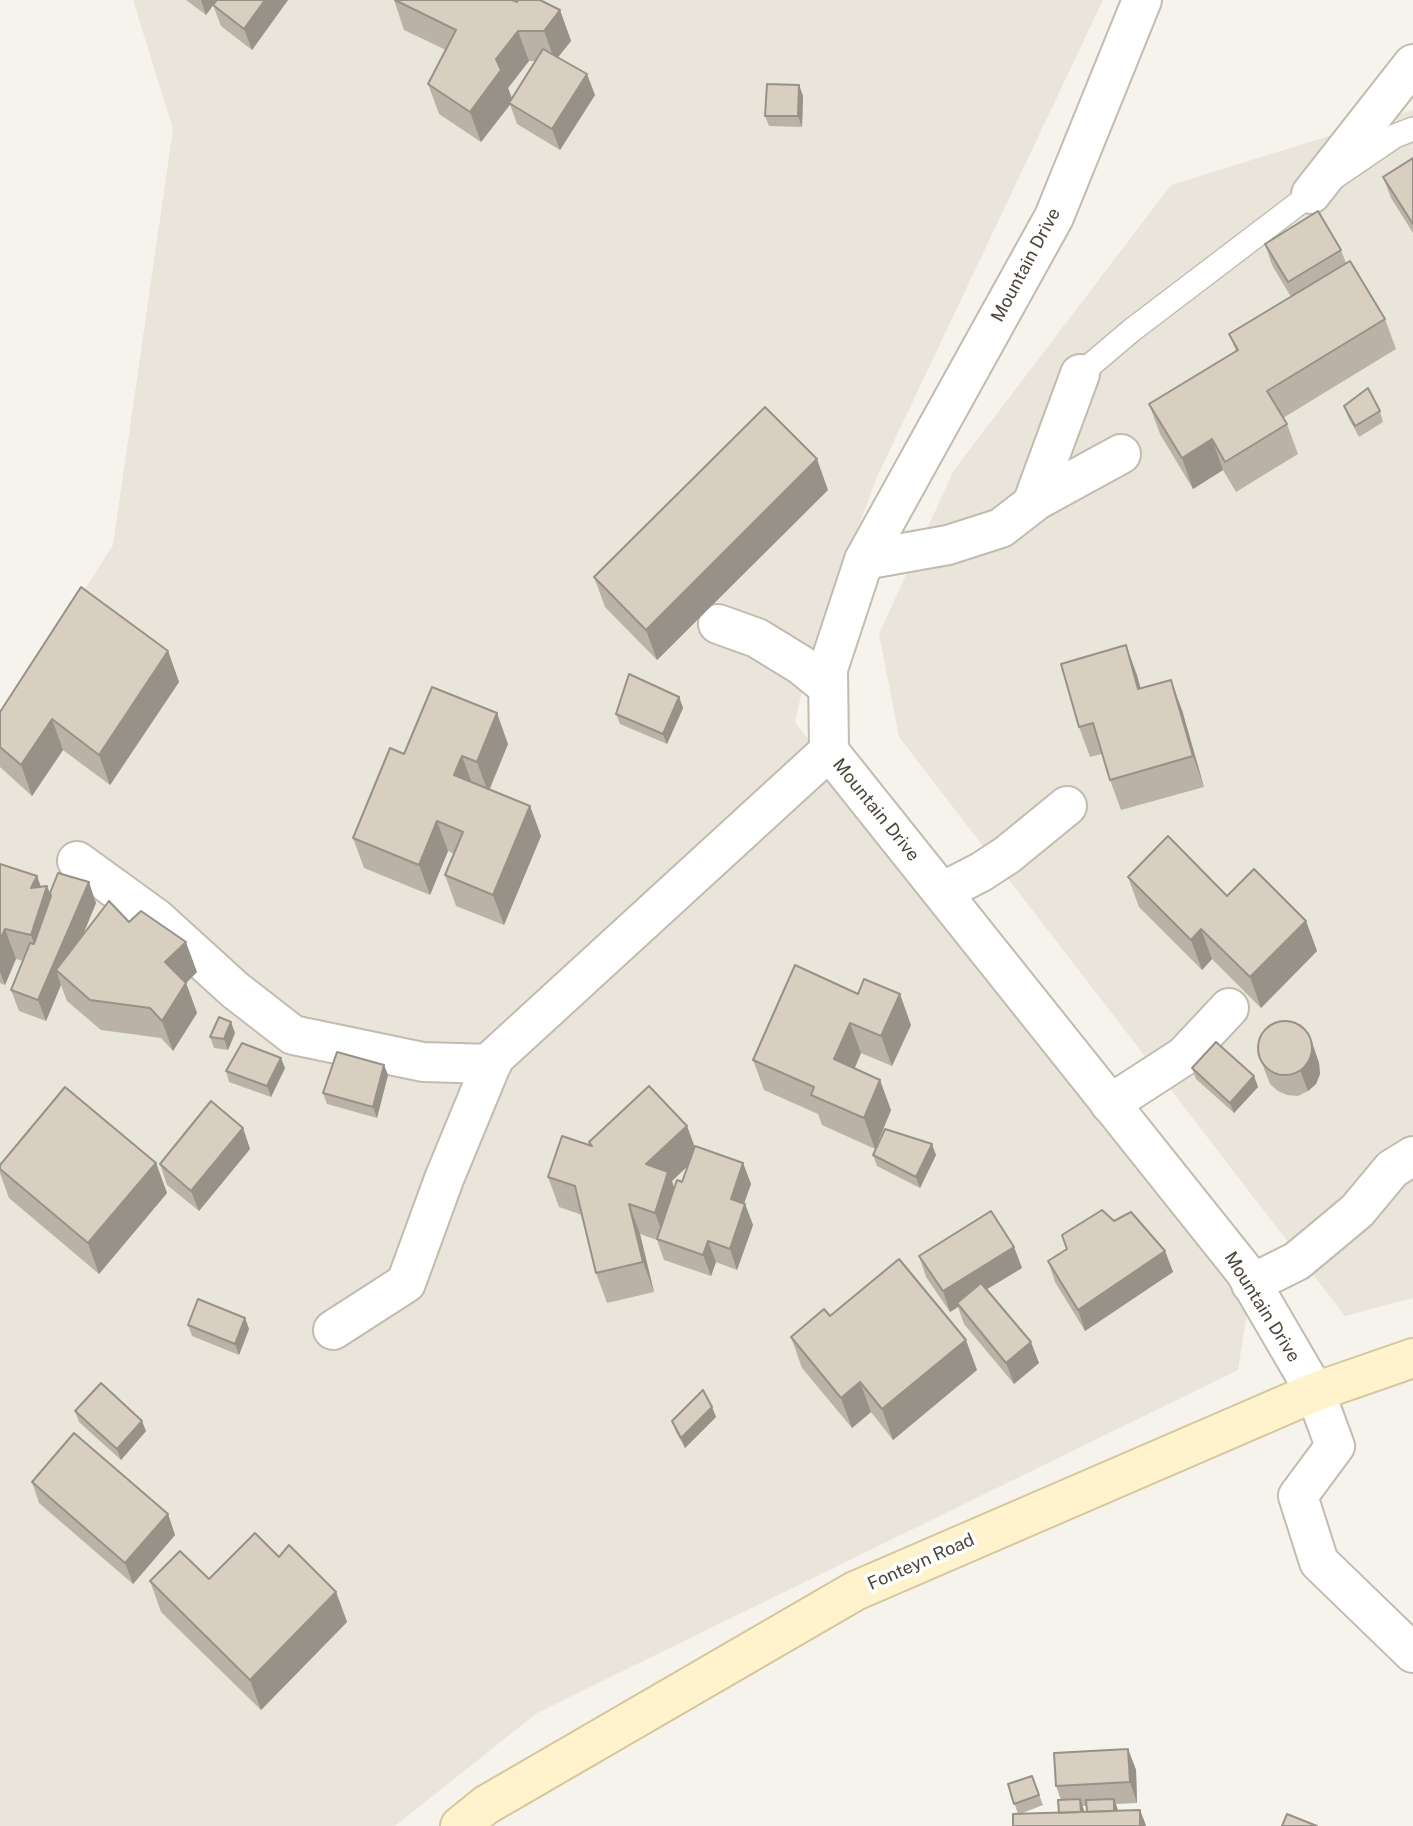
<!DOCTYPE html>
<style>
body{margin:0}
canvas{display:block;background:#f6f3ec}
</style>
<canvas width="1413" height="1826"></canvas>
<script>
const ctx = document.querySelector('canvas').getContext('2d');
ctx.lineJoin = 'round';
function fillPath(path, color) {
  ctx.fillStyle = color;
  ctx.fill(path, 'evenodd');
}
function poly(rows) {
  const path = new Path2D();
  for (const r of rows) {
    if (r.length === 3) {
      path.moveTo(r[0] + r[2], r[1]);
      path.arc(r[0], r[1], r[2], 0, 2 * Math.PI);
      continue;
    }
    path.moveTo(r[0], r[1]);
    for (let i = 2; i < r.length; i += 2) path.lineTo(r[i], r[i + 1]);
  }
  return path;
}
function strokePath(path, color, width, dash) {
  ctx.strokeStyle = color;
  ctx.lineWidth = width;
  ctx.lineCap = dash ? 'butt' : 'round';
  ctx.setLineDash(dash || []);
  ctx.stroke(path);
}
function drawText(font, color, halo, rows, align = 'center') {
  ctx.font = font + ' "Public Sans",sans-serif';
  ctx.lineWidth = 7;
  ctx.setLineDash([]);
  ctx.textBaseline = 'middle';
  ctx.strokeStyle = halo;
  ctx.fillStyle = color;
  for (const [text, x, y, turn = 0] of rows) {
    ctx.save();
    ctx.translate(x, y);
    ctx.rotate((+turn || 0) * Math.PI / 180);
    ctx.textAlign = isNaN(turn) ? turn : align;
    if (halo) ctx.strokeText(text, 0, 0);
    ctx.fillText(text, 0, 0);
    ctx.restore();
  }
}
fillPath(poly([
 [133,0,1103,0,877,477,809,659,795,722,1248,1306,1238,1370,537,1713,395,1826,0,1826,0,723,113,545,173,129],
 [1413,110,1413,1298,1345,1316,899,737,879,634,954,470,1171,185]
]), '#eae5da');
const lane = poly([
 [1080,374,1132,330,1320,187,1395,136,1413,129]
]);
const street = poly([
 [1142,0,1054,217,864,560,828,669,829,751,1245,1272,1315,1392,1335,1446,1298,1496,1319,1562,1413,1653],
 [1311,194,1413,64],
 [1032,504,1080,374],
 [864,560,948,545,1001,528,1037,500,1121,454],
 [718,624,757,638,801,665,828,687],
 [77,861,157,919,235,990,293,1035,423,1062,492,1064],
 [942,892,981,872,1007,855,1067,806],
 [1110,1104,1184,1056,1229,1008],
 [1251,1284,1297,1261,1357,1211,1392,1169,1413,1156],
 [333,1330,406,1283,444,1179,494,1058,829,751]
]);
const secondary = poly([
 [460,1826,486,1805,855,1591,1315,1392,1413,1358]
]);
strokePath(lane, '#c2bbae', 26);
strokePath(street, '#c2bbae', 42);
strokePath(secondary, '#d6c79b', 42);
strokePath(lane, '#fff', 23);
strokePath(street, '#fff', 38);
strokePath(secondary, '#fff3cd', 38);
fillPath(poly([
 [186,0,288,0,252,50,221,26,213,5,206,15],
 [394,0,542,0,542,1,560,10,571,41,558,57,595,95,560,150,517,124,510,104,481,142,439,114,428,84,446,50,404,30],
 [529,61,536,61,512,99,508,88],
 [799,85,803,96,802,127,769,126,765,116],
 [1413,158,1413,233,1391,198,1383,177],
 [1265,244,1341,250,1346,263,1385,319,1396,349,1283,418,1287,424,1298,454,1236,492,1223,470,1193,489,1160,434,1149,404,1236,351,1229,334,1291,297,1272,265],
 [1344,406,1380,411,1383,422,1359,437,1348,417],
 [828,490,657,660,605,607,594,577],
 [1126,645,1141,689,1182,710,1204,787,1121,810,1110,780,1102,754,1090,757,1079,727],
 [168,651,179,682,110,785,63,750,32,796,0,767,0,712],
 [679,697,683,708,667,744,620,724,616,714],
 [508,744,490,789,530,806,541,836,504,925,456,906,445,875,454,854,448,851,430,895,364,868,353,838,404,754],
 [0,864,37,876,41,887,47,886,50,893,96,903,83,935,129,922,197,972,186,983,197,1013,173,1051,161,1038,101,1030,67,1001,61,985,46,1021,19,1011,11,990,23,961,16,959,5,985,0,983],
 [1128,877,1227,896,1306,921,1317,951,1261,1008,1212,959,1202,970,1139,907],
 [795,965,911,1025,892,1066,861,1053,855,1068,891,1110,875,1149,822,1125,818,1114,764,1090,753,1060],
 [1308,1032,1319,1063,1320,1074,1316,1084,1308,1091,1298,1096,1287,1095,1278,1091,1270,1084,1258,1053],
 [235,1033,228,1050,214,1048,210,1037],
 [384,1065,388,1075,377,1118,327,1104,323,1093],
 [285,1068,271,1097,229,1082,226,1071],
 [1192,1068,1254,1076,1258,1087,1234,1113,1196,1079],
 [687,1126,695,1148,743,1163,751,1184,744,1204,745,1204,753,1225,737,1270,716,1262,711,1276,664,1260,657,1240,640,1234,654,1292,607,1303,596,1273,582,1215,559,1207,548,1177,590,1145,589,1142],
 [689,1165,682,1182,674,1188,672,1181],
 [243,1128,250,1149,199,1211,167,1185,160,1164],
 [873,1155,936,1155,920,1188,877,1166],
 [156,1163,167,1193,99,1274,9,1198,0,1173,0,1165],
 [1114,1221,1165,1251,1173,1272,1085,1331,1055,1282,1048,1261],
 [1014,1247,1022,1268,987,1289,1039,1363,1014,1384,964,1324,958,1307,950,1312,926,1277,919,1256],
 [830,1316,977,1370,893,1440,871,1412,852,1428,802,1368,791,1337],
 [245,1318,249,1329,239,1355,192,1336,188,1325],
 [712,1407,716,1417,685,1448,676,1432,672,1421],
 [75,1411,146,1431,121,1460,79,1422],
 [32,1482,168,1514,175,1535,133,1584,39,1503],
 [279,1557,336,1592,347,1622,261,1710,161,1612,150,1581,209,1579],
 [1128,1749,1136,1770,1137,1803,1116,1804,1118,1811,1140,1810,1146,1826,1013,1826,1018,1814,1008,1784,1032,1776,1043,1805,1020,1814,1059,1813,1061,1800,1056,1786],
 [1082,1806,1086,1806,1087,1812,1084,1812]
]), '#bab2a6');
fillPath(poly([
 [201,0,217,0,206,15],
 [265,0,288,0,252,50,244,29],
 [560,10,571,41,555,61,544,31],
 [518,31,529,61,508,88,513,101,481,142,470,112,496,59],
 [587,74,595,95,560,150,552,129],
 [799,85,803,96,802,127,798,116],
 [1212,439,1223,470,1193,489,1182,458],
 [817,459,828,490,657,660,646,630],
 [1126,645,1137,675,1149,720,1138,689],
 [168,651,179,682,110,785,99,755],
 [1171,680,1182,710,1204,787,1193,756],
 [679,697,683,708,667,744,663,734],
 [497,713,508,744,488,792,477,762],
 [52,719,63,750,32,796,21,765],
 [462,756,473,786,454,775],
 [530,806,541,836,504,925,493,895],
 [437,821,448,851,430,895,419,865],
 [37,876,44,896,47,886,58,917,42,965,31,935,31,888],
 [89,882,96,903,65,978,56,970,61,985,46,1021,38,1000],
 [1306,921,1317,951,1261,1008,1250,977],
 [5,929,16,959,5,985,0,972,0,940],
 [1201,929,1212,959,1202,970,1191,940],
 [186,942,197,972,186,983,197,1013,173,1051,162,1021,165,962],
 [900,994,911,1025,892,1066,881,1036],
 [231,1022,235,1033,228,1050,224,1039],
 [850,1023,861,1053,845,1090,834,1059],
 [1312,1042,1319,1063,1320,1074,1316,1084,1308,1091,1300,1070],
 [281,1058,285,1068,271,1097,267,1086],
 [384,1065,388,1075,377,1118,373,1107],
 [1254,1076,1258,1087,1234,1113,1230,1103],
 [880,1080,891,1110,875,1149,864,1118],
 [687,1126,698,1156,672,1181,679,1202,666,1243,655,1213,646,1164],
 [243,1128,250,1149,199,1211,191,1191],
 [932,1144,936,1155,920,1188,916,1177],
 [156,1163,167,1193,99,1274,88,1243],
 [743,1163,751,1184,738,1220,731,1199],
 [629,1204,640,1234,654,1292,643,1262],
 [745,1204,753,1225,737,1270,730,1249],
 [708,1241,716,1262,711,1276,703,1255],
 [1014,1247,1022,1268,959,1306,957,1303,958,1307,950,1312,943,1291],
 [1165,1251,1173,1272,1085,1331,1078,1310],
 [245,1318,249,1329,239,1355,235,1344],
 [966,1340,977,1370,893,1440,882,1409],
 [1031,1342,1039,1363,1014,1384,1006,1363],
 [860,1382,871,1412,852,1428,841,1398],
 [712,1407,716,1417,685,1448,681,1438],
 [142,1421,146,1431,121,1460,117,1449],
 [168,1514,175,1535,133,1584,125,1563],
 [336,1592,347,1622,261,1710,250,1680],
 [1128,1749,1136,1770,1137,1803,1130,1782],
 [1080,1799,1084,1810,1085,1823,1081,1812],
 [1114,1799,1118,1810,1118,1824,1114,1813],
 [1140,1810,1146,1826,1140,1826]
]), '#979187');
const building = poly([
 [217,0,265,0,244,29,213,5,217,0],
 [395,0,512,0,517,2,518,0,540,0,560,10,544,31,518,31,496,59,501,70,470,112,428,84,456,30,395,0],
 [543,49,587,74,552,129,509,103,543,49],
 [767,84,799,85,798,116,765,116,767,84],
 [1413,158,1413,224,1383,177,1413,158],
 [1318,211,1341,250,1288,282,1265,244,1318,211],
 [1350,261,1385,319,1267,391,1287,424,1225,462,1212,439,1182,458,1149,404,1238,350,1229,334,1350,261],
 [1368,388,1380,411,1355,426,1344,406,1368,388],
 [765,407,817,459,646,630,594,577,765,407],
 [81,587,168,651,99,755,52,719,21,765,0,747,0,712,81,587],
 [1126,645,1138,689,1171,680,1193,756,1110,780,1093,723,1079,727,1061,664,1126,645],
 [629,674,679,697,663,734,616,714,629,674],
 [432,687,497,713,477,762,462,756,454,775,530,806,493,895,445,875,463,832,437,821,419,865,353,838,390,748,404,754,432,687],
 [1168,836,1227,896,1254,869,1306,921,1250,977,1201,929,1191,940,1128,877,1168,836],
 [0,864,37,876,31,888,47,886,31,935,5,929,0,940,0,864],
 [58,873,89,882,38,1000,11,990,30,943,34,944,51,896,50,893,58,873],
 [109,901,129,922,141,911,186,942,165,962,186,983,162,1021,150,1008,90,1000,56,970,109,901],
 [795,965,858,994,864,979,900,994,881,1036,850,1023,834,1059,880,1080,864,1118,811,1095,814,1087,753,1060,795,965],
 [219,1017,231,1022,224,1039,210,1037,219,1017],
 [1285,1048,27],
 [1216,1042,1254,1076,1230,1103,1192,1068,1216,1042],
 [242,1043,281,1058,267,1086,226,1071,242,1043],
 [337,1052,384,1065,373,1107,323,1093,337,1052],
 [649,1086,687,1126,646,1164,668,1172,655,1213,629,1204,643,1262,596,1273,575,1186,548,1177,562,1136,592,1146,589,1142,649,1086],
 [65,1087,156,1163,88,1243,0,1169,0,1165,65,1087],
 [211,1101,243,1128,191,1191,160,1164,211,1101],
 [885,1129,932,1144,916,1177,873,1155,885,1129],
 [695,1146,743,1163,731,1199,745,1204,730,1249,708,1241,703,1255,657,1239,677,1180,682,1182,695,1146],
 [1102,1210,1114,1221,1131,1212,1165,1251,1078,1310,1048,1261,1067,1249,1062,1235,1102,1210],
 [991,1211,1014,1247,943,1291,919,1256,991,1211],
 [899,1259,966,1340,882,1409,860,1382,841,1398,791,1337,824,1309,830,1316,899,1259],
 [981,1283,1031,1342,1006,1363,957,1303,981,1283],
 [198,1299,245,1318,235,1344,188,1325,198,1299],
 [101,1383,142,1421,117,1449,75,1411,101,1383],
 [703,1390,712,1407,681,1438,672,1421,703,1390],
 [74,1433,168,1514,125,1563,32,1482,74,1433],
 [255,1533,279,1557,289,1545,336,1592,250,1680,150,1581,180,1551,209,1579,255,1533],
 [1128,1749,1130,1782,1056,1786,1054,1753,1128,1749],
 [1032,1776,1039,1795,1014,1804,1008,1784,1032,1776],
 [1080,1799,1081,1812,1059,1813,1058,1800,1080,1799],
 [1114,1799,1114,1811,1087,1812,1086,1800,1114,1799],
 [1140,1810,1140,1826,1013,1826,1013,1814,1140,1810],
 [1287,1814,1317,1826,1282,1826,1287,1814]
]);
fillPath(building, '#d8cfc1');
strokePath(building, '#979187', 2);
drawText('18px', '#4b4439', '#fff', [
 ["Mountain Drive",1026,265,-62],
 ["Mountain Drive",876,810,51],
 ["Mountain Drive",1262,1307,58],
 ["Fonteyn Road",921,1562,-24]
]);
</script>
